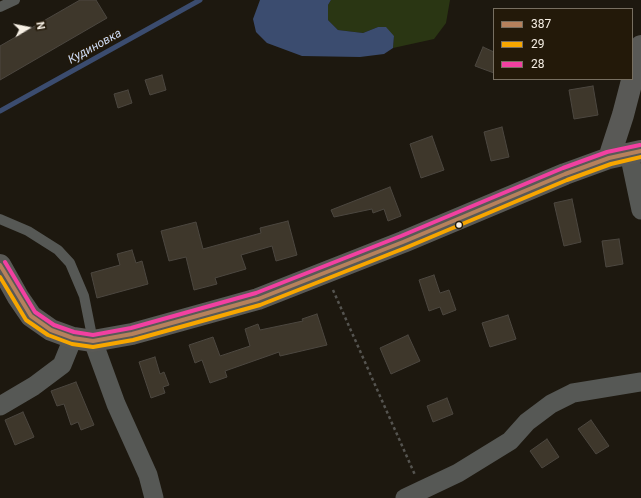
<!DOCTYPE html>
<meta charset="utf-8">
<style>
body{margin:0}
#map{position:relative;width:641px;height:498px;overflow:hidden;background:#1d180f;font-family:Roboto,sans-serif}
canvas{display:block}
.legend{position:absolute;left:493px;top:8px;width:140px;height:72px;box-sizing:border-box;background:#231909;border:1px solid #776f61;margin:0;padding:5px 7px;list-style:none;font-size:12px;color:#f6efe4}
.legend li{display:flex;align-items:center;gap:8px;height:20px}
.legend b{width:20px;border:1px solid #776f61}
.north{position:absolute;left:8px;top:8px;width:40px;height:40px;-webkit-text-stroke:3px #231909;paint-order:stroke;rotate:80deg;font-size:11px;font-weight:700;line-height:16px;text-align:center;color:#f6efe4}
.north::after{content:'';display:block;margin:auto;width:14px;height:18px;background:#f6efe4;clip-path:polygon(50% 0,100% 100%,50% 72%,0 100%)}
</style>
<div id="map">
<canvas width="641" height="498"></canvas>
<ul class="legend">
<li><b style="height:5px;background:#b6815c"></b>387</li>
<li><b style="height:5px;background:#f7a600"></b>29</li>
<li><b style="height:5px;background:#f240a1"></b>28</li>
</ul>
<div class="north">N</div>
</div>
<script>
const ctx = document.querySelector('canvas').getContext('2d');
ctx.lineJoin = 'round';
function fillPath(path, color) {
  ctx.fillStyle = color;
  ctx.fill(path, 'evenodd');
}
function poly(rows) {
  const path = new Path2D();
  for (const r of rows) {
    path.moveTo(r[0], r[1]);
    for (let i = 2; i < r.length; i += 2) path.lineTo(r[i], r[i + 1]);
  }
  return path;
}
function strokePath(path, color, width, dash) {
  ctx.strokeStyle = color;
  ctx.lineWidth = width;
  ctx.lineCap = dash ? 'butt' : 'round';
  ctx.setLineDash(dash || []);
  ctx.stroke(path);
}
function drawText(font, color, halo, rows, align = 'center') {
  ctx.font = font + ' Roboto,sans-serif';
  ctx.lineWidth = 3;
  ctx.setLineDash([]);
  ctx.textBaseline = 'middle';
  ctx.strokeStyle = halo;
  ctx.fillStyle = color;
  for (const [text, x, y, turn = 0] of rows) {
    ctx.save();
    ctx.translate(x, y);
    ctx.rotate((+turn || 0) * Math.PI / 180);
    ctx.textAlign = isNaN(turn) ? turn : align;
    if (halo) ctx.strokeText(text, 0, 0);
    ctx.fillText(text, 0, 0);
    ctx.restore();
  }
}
fillPath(poly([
 [331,0,450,0,446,23,434,39,393,48,394,36,378,27,363,33,338,30,328,20,328,5]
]), '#2a3613');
fillPath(poly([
 [260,0,331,0,328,5,328,20,338,30,363,33,378,27,386,27,394,36,393,48,384,54,360,57,302,56,267,43,256,32,253,19]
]), '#3b4c6f');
strokePath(poly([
 [0,111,200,0]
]), '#3b4c6f', 5);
const building = poly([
 [80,0,96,0,107,18,0,80,0,46,80,0],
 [483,47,494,52,494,73,475,66,483,47],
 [162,75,166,90,150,95,145,80,162,75],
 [593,86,598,115,574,119,569,90,593,86],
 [128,90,132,103,118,108,114,94,128,90],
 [502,127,509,157,491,161,484,132,502,127],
 [432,136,444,170,421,178,410,144,432,136],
 [390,187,401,216,388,221,384,209,373,213,372,209,334,217,331,210,390,187],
 [572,199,581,242,564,246,554,203,572,199],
 [288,221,297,255,276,261,272,246,241,255,246,269,215,278,217,284,194,290,186,257,169,261,161,231,196,222,203,249,261,233,260,228,288,221],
 [619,239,623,264,606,267,602,241,619,239],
 [132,250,136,263,142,261,148,284,97,298,91,273,120,265,117,254,132,250],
 [434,275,440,293,449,290,456,310,443,315,440,307,429,311,419,280,434,275],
 [317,314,327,345,280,356,279,352,225,371,227,377,210,383,202,360,195,363,189,345,213,337,220,356,250,346,245,329,258,324,260,330,303,321,302,319,317,314],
 [508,315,516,339,490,347,482,323,508,315],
 [408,335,420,361,391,374,380,348,408,335],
 [155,357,160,374,164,372,169,385,163,387,165,393,151,398,139,362,155,357],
 [76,382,94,425,81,430,78,422,71,425,64,404,57,406,51,391,76,382],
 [447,398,453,414,433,422,427,406,447,398],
 [23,412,34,437,15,445,5,420,23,412],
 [591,420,609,446,596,454,578,429,591,420],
 [547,439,559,457,542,468,530,451,547,439]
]);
fillPath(building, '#3e372b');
strokePath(building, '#4c4740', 1);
strokePath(poly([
 [333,290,415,475]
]), '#555450', 2.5, [3, 3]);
strokePath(poly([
 [0,7,15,0],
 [0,219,28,231,58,250,70,263,84,296,93,341]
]), '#565855', 10);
strokePath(poly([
 [629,153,641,210],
 [93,341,116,404,148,475,154,498],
 [0,406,34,386,62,365,73,338],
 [405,498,458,473,510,441,527,422,551,404,573,393,641,382]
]), '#565855', 19);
strokePath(poly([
 [609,158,623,115,641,46],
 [0,265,18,297,31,316,51,330,73,338,93,341,132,334,258,299,403,242,565,174,609,158,641,151]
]), '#595956', 22);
strokePath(poly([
 [0,265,31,316,51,330,73,338,93,341,132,334,258,299,403,242,565,174,609,158,641,151]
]), '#b6815c', 4);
strokePath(poly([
 [0,277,26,320,48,335,72,344,93,347,133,340,260,305,405,248,567,180,611,164,641,157]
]), '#f7a600', 4);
strokePath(poly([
 [5,262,35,312,54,325,74,332,93,335,131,328,256,293,401,236,563,168,607,152,640,145]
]), '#f240a1', 4);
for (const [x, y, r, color] of [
 [459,225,3.5,"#f6efe4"]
]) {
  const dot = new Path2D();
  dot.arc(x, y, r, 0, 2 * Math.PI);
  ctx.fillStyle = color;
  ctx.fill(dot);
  strokePath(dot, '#231909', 1.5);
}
drawText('italic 12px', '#cbd9f3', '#231909', [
 ["Кудиновка",95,47,-29]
]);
</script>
